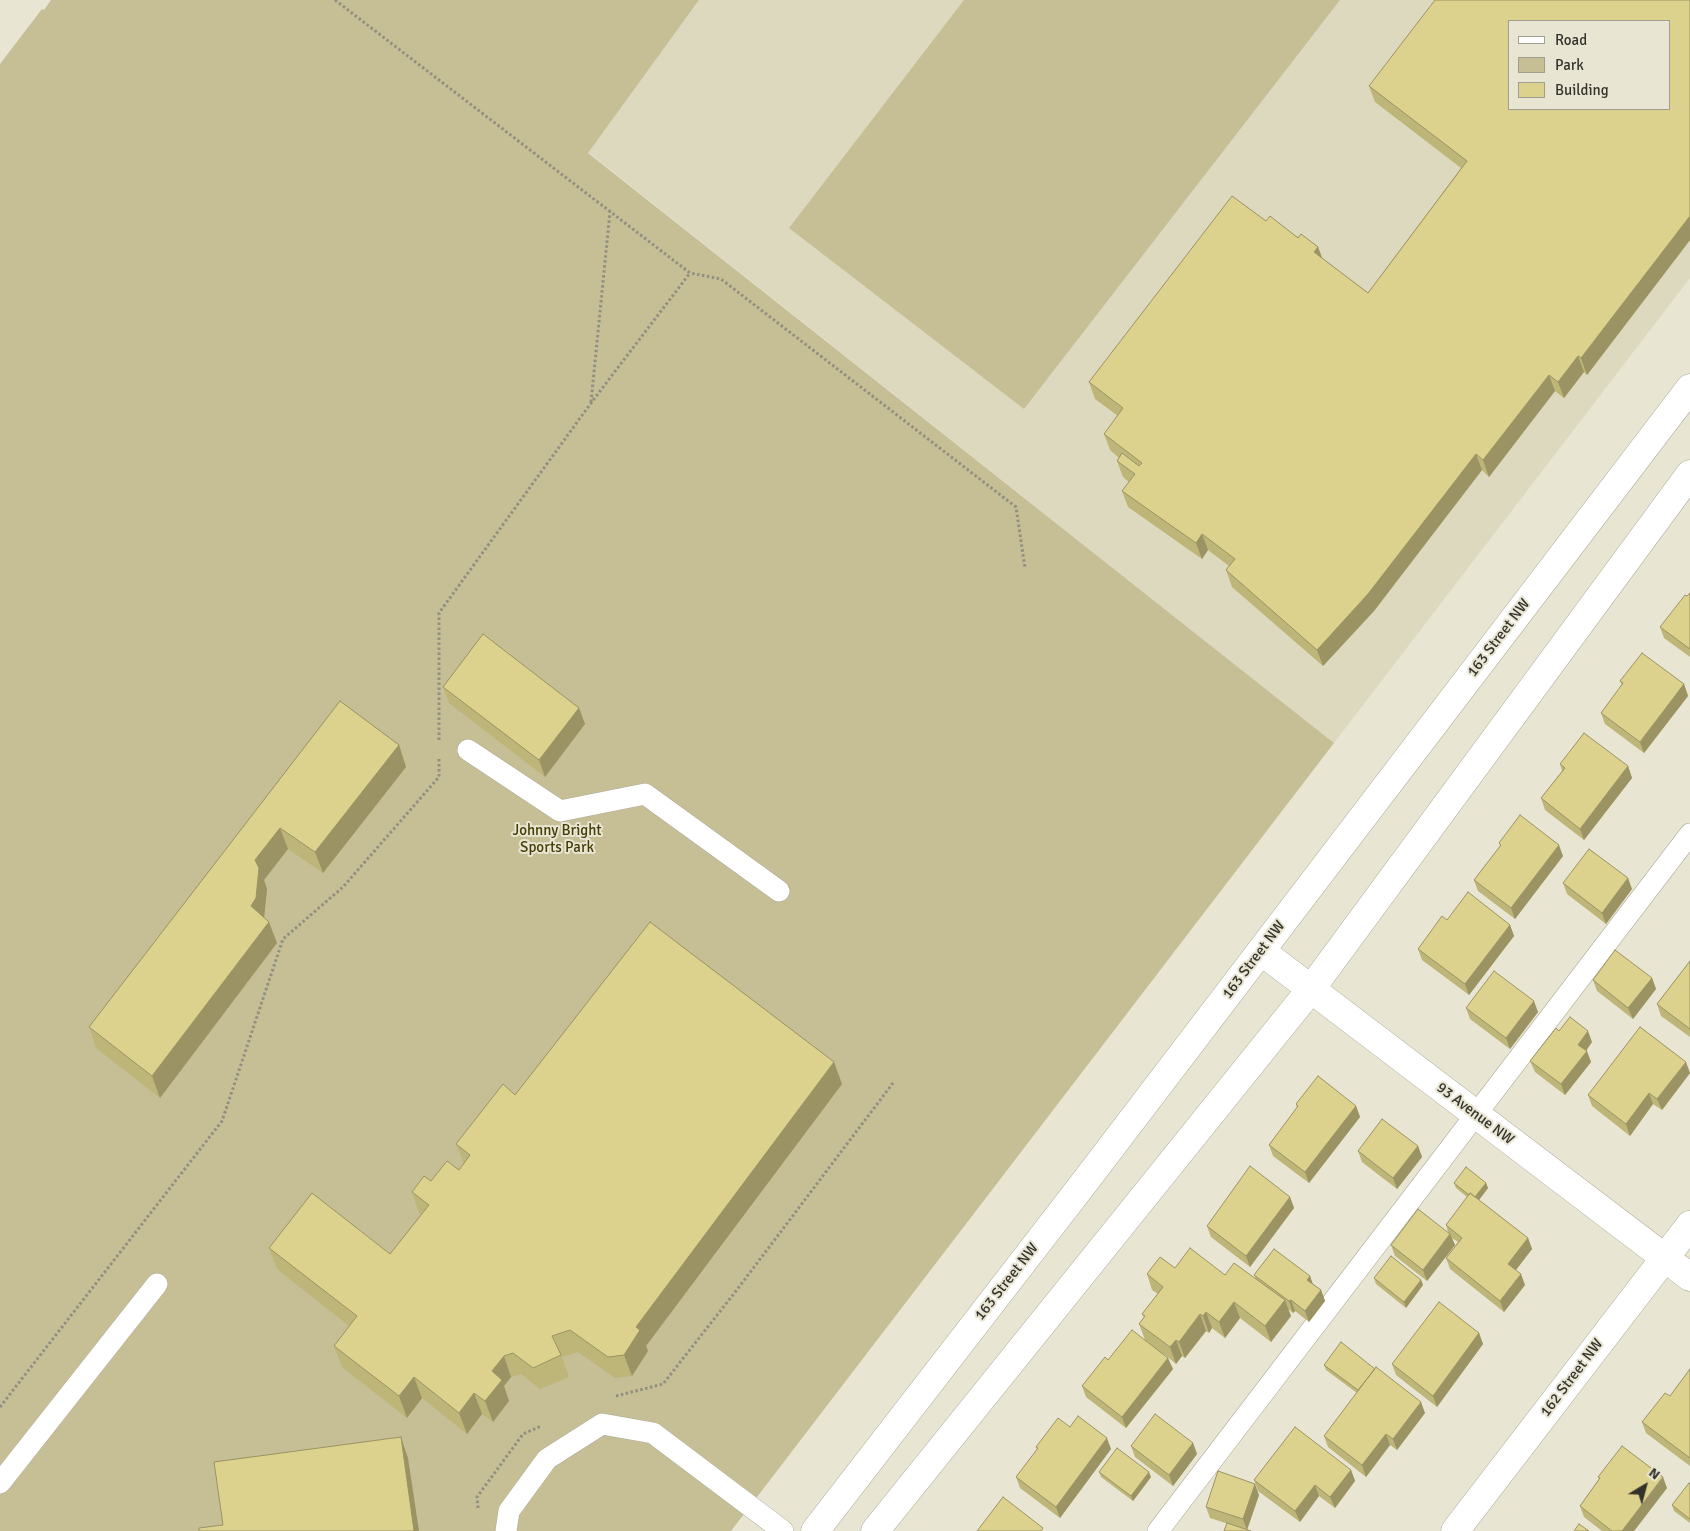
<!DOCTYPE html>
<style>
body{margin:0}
#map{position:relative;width:1690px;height:1531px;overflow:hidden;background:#e8e5d3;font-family:Signika,sans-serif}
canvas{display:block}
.legend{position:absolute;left:1508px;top:20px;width:162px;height:90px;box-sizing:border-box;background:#e8e5d3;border:1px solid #a09e90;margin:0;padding:6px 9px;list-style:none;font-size:15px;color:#34332b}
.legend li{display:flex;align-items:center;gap:10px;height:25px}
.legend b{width:25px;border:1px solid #a09e90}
.north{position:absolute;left:1620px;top:1461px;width:50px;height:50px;-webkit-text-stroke:4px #e8e5d3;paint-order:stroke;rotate:37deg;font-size:14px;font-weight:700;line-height:20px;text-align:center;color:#34332b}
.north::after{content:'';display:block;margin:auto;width:18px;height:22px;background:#34332b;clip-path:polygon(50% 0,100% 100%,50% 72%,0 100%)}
</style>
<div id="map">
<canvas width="1690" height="1531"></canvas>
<ul class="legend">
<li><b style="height:6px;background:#fff"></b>Road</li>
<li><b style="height:14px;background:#c6bf96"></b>Park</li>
<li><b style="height:14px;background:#ddd28d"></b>Building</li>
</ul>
<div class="north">N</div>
</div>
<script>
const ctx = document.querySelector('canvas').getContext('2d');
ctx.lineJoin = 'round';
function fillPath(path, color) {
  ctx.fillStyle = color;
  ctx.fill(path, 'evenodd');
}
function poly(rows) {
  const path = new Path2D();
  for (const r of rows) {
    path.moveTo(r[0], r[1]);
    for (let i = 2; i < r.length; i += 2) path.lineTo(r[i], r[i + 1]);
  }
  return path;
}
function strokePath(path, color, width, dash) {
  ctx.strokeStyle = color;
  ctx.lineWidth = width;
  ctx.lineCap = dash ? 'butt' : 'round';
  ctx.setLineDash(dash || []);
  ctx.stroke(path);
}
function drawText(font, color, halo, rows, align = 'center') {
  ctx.font = font + ' Signika,sans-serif';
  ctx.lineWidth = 4;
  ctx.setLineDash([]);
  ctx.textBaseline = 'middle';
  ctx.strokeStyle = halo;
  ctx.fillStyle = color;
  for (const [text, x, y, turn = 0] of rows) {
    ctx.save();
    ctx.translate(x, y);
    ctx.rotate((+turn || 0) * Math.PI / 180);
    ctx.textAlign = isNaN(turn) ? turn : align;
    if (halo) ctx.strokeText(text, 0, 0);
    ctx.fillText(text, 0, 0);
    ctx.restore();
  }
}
fillPath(poly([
 [699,0,1690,0,1690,278,1334,743,588,152],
 [1509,21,1669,21,1669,109,1509,109]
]), '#ddd9bf');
fillPath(poly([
 [51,0,699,0,588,153,1334,743,731,1531,0,1531,0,64,42,9,44,10],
 [964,0,1340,0,1024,409,789,228]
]), '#c6bf96');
const service = poly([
 [468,750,560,811,645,794,779,891],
 [0,1483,157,1284],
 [506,1531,509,1511,547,1459,602,1424,653,1433,783,1531],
 [1158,1531,1690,834]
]);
const minor = poly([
 [1261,951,1690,1277],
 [875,1531,1311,989,1690,474],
 [1455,1531,1690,1225]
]);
const secondary = poly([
 [815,1531,1087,1179,1690,388]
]);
strokePath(service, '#adaa98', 22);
strokePath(minor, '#adaa98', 29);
strokePath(secondary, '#adaa98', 29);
strokePath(poly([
 [335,0,690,273,721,279,1016,507,1025,568],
 [591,402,610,212],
 [439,740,439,613,591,403,690,273],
 [616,1396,663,1384,736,1291,893,1083],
 [0,1407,222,1121,283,939,343,887,439,777,439,759],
 [478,1508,477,1497,523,1434,541,1426]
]), '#918f81', 3, [2.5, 2.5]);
strokePath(service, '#fff', 21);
strokePath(minor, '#fff', 28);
strokePath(secondary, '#fff', 28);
fillPath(poly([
 [1690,0,1690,240,1587,375,1584,372,1564,398,1555,391,1489,477,1482,470,1374,611,1323,666,1232,587,1226,570,1229,566,1208,550,1202,559,1128,507,1122,491,1129,482,1123,477,1117,461,1119,458,1110,450,1104,434,1118,416,1095,399,1089,382,1266,221,1318,247,1322,258,1368,293,1461,168,1375,102,1369,86],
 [1690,593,1690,657,1664,638,1660,627],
 [1620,681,1684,684,1688,696,1644,753,1605,724,1601,713,1622,685],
 [443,687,579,708,585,724,545,777,449,703],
 [340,701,399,745,406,767,323,873,288,849,264,880,267,889,264,917,277,943,160,1098,96,1048,89,1027],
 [1560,764,1628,766,1632,778,1584,840,1545,810,1541,798,1562,771],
 [1499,843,1563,856,1515,919,1478,891,1474,880,1500,846],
 [1563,883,1632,889,1606,924,1567,894],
 [1447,920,1510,925,1514,936,1469,995,1422,960,1418,949],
 [1690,961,1690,1037,1661,1016,1657,1004],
 [1652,978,1656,989,1633,1019,1597,991,1593,980],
 [1466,1008,1538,1012,1510,1049,1470,1019],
 [1592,1042,1586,1051,1591,1062,1565,1095,1535,1072,1530,1061],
 [834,1062,842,1084,646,1346,648,1351,632,1376,615,1378,578,1352,562,1357,569,1377,540,1389,521,1374,511,1377,504,1386,509,1401,493,1422,482,1414,467,1434,422,1398,407,1418,342,1367,334,1346,349,1326,277,1269,269,1248,390,1254,421,1214,419,1213,412,1192,431,1181,459,1170,464,1164,456,1144,515,1095],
 [1690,1072,1690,1073,1662,1110,1653,1104,1630,1136,1592,1106,1588,1095],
 [1296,1104,1356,1106,1360,1117,1309,1183,1273,1156,1269,1145,1297,1108],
 [1418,1146,1422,1157,1397,1189,1362,1162,1358,1151],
 [1454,1183,1486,1183,1488,1188,1479,1200,1528,1238,1532,1249,1516,1270,1525,1285,1504,1312,1450,1269,1446,1258,1458,1242,1452,1238,1455,1245,1427,1281,1395,1256,1391,1245,1448,1232,1446,1225,1467,1197,1456,1188],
 [1290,1197,1294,1208,1250,1267,1211,1237,1207,1226],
 [1175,1268,1256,1279,1254,1275,1310,1276,1312,1284,1321,1290,1325,1301,1309,1322,1295,1311,1293,1313,1288,1309,1291,1316,1271,1342,1240,1318,1225,1338,1212,1328,1209,1333,1206,1331,1185,1358,1182,1356,1176,1364,1164,1354,1173,1369,1126,1428,1086,1397,1082,1386,1108,1360,1145,1340,1139,1324,1144,1318,1142,1314,1158,1294,1152,1290,1147,1274],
 [1374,1278,1421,1280,1423,1285,1406,1308,1376,1284],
 [1479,1333,1483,1344,1437,1407,1396,1375,1392,1364],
 [1324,1365,1425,1413,1397,1450,1390,1445,1366,1477,1328,1447,1324,1436,1357,1393,1326,1370],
 [1690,1369,1690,1466,1646,1433,1642,1422,1670,1396],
 [1070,1427,1111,1449,1060,1518,1020,1488,1016,1477,1037,1450,1036,1447],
 [1193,1443,1197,1454,1173,1486,1135,1457,1131,1446],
 [1351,1470,1355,1481,1335,1508,1319,1496,1300,1522,1258,1491,1254,1480],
 [1099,1472,1151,1477,1133,1501,1101,1477],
 [1598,1477,1667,1488,1634,1531,1602,1531,1584,1517,1580,1506,1599,1479],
 [1690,1484,1690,1523,1674,1511,1672,1505],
 [1259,1495,1247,1530,1210,1518,1206,1507]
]), '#beb579');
fillPath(poly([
 [1690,216,1690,240,1587,375,1581,358],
 [1318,247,1324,263,1314,252],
 [1578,356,1584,372,1564,398,1558,382],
 [1549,375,1555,391,1489,477,1483,460],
 [1476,454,1482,470,1374,611,1323,666,1317,650],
 [1202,534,1208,550,1202,559,1196,543],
 [1684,684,1688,696,1644,753,1640,742],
 [579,708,585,724,545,777,539,760],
 [399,745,406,767,323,873,315,852],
 [1628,766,1632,778,1584,840,1580,829],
 [280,828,288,849,264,880,267,889,264,919,251,906,255,860],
 [1559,845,1563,856,1515,919,1511,908],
 [1628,878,1632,889,1606,924,1602,913],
 [269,922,277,943,160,1098,152,1076],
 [1510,925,1514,936,1469,995,1465,984],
 [1652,978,1656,989,1633,1019,1628,1008],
 [1534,1001,1538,1012,1510,1049,1506,1038],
 [1588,1031,1592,1042,1582,1056,1578,1045],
 [1587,1051,1591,1062,1565,1095,1561,1084],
 [834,1062,842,1084,646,1346,648,1351,632,1376,624,1355,636,1327],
 [1686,1062,1690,1073,1662,1110,1657,1099],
 [1649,1093,1653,1104,1630,1136,1626,1124],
 [1356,1106,1360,1117,1309,1183,1305,1172],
 [1418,1146,1422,1157,1397,1189,1393,1178],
 [1486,1183,1488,1188,1476,1204,1474,1198],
 [1290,1197,1294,1208,1250,1267,1246,1256],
 [1450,1234,1455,1245,1427,1281,1423,1270],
 [1528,1238,1532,1249,1512,1275,1508,1264],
 [1521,1274,1525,1285,1504,1312,1500,1301],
 [1310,1276,1314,1287,1307,1280],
 [1421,1280,1423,1285,1406,1308,1404,1302],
 [1321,1290,1325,1301,1309,1322,1305,1311],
 [1285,1300,1291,1316,1271,1342,1265,1326],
 [1291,1300,1295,1311,1293,1313,1289,1301],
 [1234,1302,1240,1318,1225,1338,1219,1322],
 [1206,1312,1212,1328,1209,1333,1203,1316],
 [1200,1314,1206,1331,1185,1358,1179,1342],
 [1479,1333,1483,1344,1437,1407,1433,1396],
 [1176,1340,1182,1356,1176,1364,1170,1347],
 [504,1356,511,1377,504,1386,509,1401,493,1422,485,1401,492,1371],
 [1168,1358,1173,1369,1126,1428,1122,1417],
 [414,1377,422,1398,407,1418,399,1396],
 [474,1393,482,1414,467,1434,459,1413],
 [1421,1402,1425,1413,1397,1450,1393,1439],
 [1386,1434,1390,1445,1366,1477,1362,1465],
 [401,1437,408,1458,419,1531,414,1531],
 [1107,1438,1111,1449,1060,1518,1056,1507],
 [1193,1443,1197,1454,1173,1486,1169,1475],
 [1351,1470,1355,1481,1335,1508,1330,1497],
 [1149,1472,1151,1477,1133,1501,1131,1496],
 [1663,1477,1667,1488,1634,1531,1622,1531],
 [1255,1484,1259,1495,1247,1530,1243,1519],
 [1315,1485,1319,1496,1300,1522,1295,1511]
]), '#9b9363');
const building = poly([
 [1435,0,1690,0,1690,216,1581,358,1578,356,1558,382,1549,375,1483,460,1476,454,1368,594,1317,650,1226,570,1235,559,1202,534,1196,543,1122,491,1135,474,1117,461,1122,453,1139,466,1142,463,1104,434,1123,408,1089,382,1232,196,1266,221,1270,216,1298,238,1301,234,1318,247,1314,252,1368,293,1467,161,1369,86,1435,0],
 [1509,21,1669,21,1669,109,1509,109,1509,21],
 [1690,593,1690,649,1660,627,1685,595,1687,596,1690,593],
 [483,634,579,708,539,760,443,687,483,634],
 [1642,653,1684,684,1640,742,1601,713,1623,683,1620,681,1642,653],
 [340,701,399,745,315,852,280,828,255,860,259,868,256,898,251,906,269,922,152,1076,89,1027,340,701],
 [1584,733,1628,766,1580,829,1541,798,1565,768,1560,764,1584,733],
 [1520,815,1559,845,1511,908,1474,880,1501,845,1499,843,1520,815],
 [1589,849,1628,878,1602,913,1563,883,1589,849],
 [1468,892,1510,925,1465,984,1418,949,1442,916,1447,920,1468,892],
 [650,922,834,1062,636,1327,640,1330,624,1355,608,1357,570,1330,552,1336,561,1355,533,1368,513,1353,504,1356,492,1371,502,1380,485,1401,474,1393,459,1413,414,1377,399,1396,334,1346,357,1316,269,1248,312,1193,390,1254,429,1205,412,1192,424,1176,431,1181,447,1161,459,1170,470,1155,456,1144,503,1084,515,1095,650,922],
 [1615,950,1652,978,1628,1008,1593,980,1615,950],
 [1690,961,1690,1029,1657,1004,1690,961],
 [1494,971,1534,1001,1506,1038,1466,1008,1494,971],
 [1570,1017,1588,1031,1578,1045,1587,1051,1561,1084,1530,1061,1556,1028,1559,1031,1570,1017],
 [1640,1027,1686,1062,1657,1099,1649,1093,1626,1124,1588,1095,1640,1027],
 [1318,1076,1356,1106,1305,1172,1269,1145,1298,1106,1296,1104,1318,1076],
 [1382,1119,1418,1146,1393,1178,1358,1151,1382,1119],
 [1250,1166,1290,1197,1246,1256,1207,1226,1250,1166],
 [1466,1167,1486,1183,1475,1197,1470,1193,1469,1195,1454,1183,1466,1167],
 [1470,1193,1528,1238,1508,1264,1521,1274,1500,1301,1446,1258,1462,1238,1446,1225,1470,1193],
 [1418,1209,1450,1234,1423,1270,1391,1245,1418,1209],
 [1190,1248,1225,1275,1234,1263,1285,1300,1265,1326,1234,1302,1219,1322,1206,1312,1203,1316,1200,1314,1179,1342,1176,1340,1170,1347,1139,1324,1145,1316,1142,1314,1163,1287,1147,1274,1160,1257,1175,1268,1190,1248],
 [1274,1249,1310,1276,1307,1280,1321,1290,1305,1311,1291,1300,1289,1301,1254,1275,1274,1249],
 [1391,1256,1421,1280,1404,1302,1374,1278,1391,1256],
 [1439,1302,1479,1333,1433,1396,1392,1364,1439,1302],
 [1132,1330,1168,1358,1122,1417,1082,1386,1105,1357,1108,1360,1132,1330],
 [1341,1342,1375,1369,1358,1390,1324,1365,1341,1342],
 [1376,1367,1421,1402,1393,1439,1386,1434,1362,1465,1324,1436,1376,1367],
 [1690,1369,1690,1458,1642,1422,1665,1393,1670,1396,1690,1369],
 [1155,1414,1193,1443,1169,1475,1131,1446,1155,1414],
 [1078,1416,1107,1438,1056,1507,1016,1477,1038,1448,1036,1447,1058,1418,1070,1427,1078,1416],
 [1295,1427,1351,1470,1330,1497,1315,1485,1295,1511,1254,1480,1295,1427],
 [401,1437,414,1531,199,1531,199,1528,223,1525,214,1462,401,1437],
 [1622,1446,1663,1477,1622,1531,1612,1531,1580,1506,1600,1478,1598,1477,1622,1446],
 [1117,1448,1149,1472,1131,1496,1099,1472,1117,1448],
 [1218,1471,1255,1484,1243,1519,1206,1507,1218,1471],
 [1689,1483,1690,1484,1690,1519,1672,1505,1689,1483],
 [1003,1497,1043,1528,1041,1531,977,1531,1003,1497],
 [1227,1523,1251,1531,1224,1531,1227,1523],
 [1579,1524,1589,1531,1574,1531,1579,1524]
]);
fillPath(building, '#ddd28d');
strokePath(building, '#9b9363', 1);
drawText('15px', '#34332b', '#e8e5d3', [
 ["163 Street NW",1499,638,-53],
 ["163 Street NW",1254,960,-53],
 ["93 Avenue NW",1475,1114,37],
 ["163 Street NW",1007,1282,-52],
 ["162 Street NW",1572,1378,-53]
]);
drawText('15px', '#453c04', '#e8e5d3', [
 ["Johnny Bright",557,831],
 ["Sports Park",557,848]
]);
</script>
